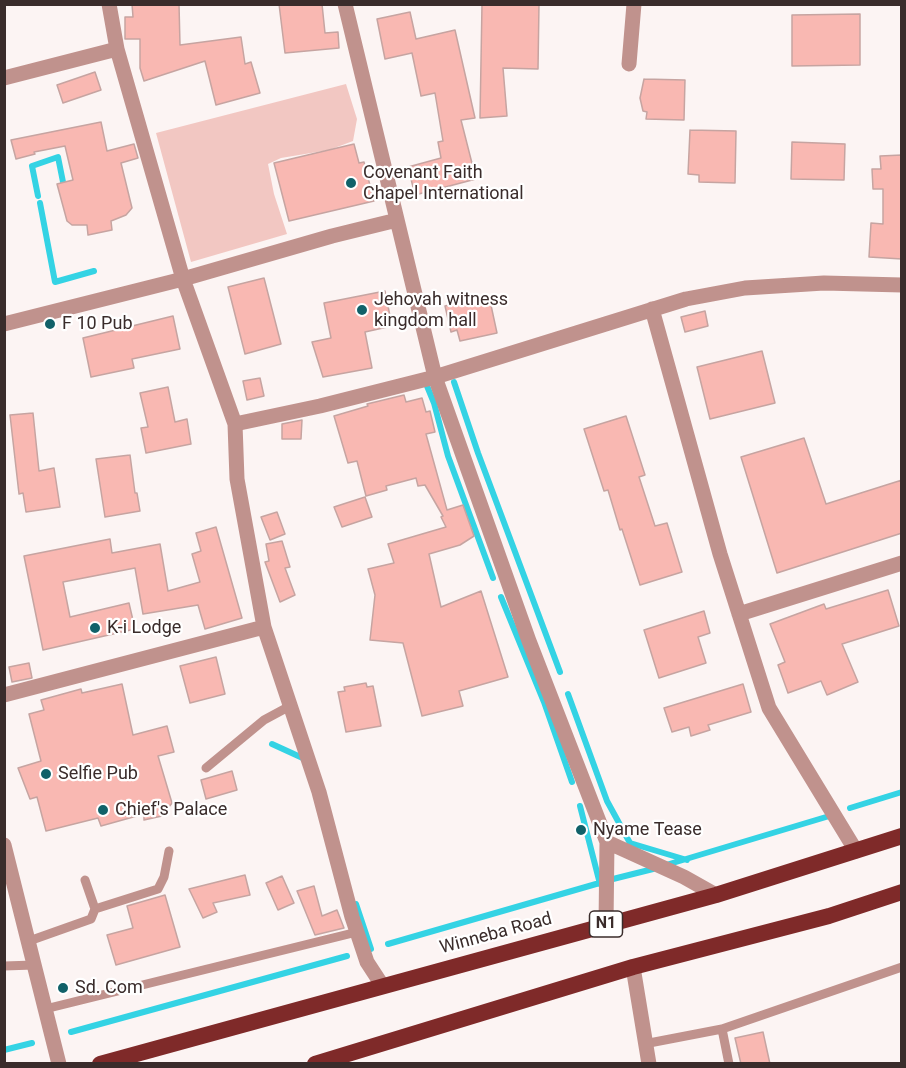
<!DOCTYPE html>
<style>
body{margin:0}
#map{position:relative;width:906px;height:1068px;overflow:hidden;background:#fcf4f3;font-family:Roboto,sans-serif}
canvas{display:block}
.frame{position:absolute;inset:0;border:6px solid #3a2c2b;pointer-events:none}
</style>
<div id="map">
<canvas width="906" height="1068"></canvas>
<div class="frame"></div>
</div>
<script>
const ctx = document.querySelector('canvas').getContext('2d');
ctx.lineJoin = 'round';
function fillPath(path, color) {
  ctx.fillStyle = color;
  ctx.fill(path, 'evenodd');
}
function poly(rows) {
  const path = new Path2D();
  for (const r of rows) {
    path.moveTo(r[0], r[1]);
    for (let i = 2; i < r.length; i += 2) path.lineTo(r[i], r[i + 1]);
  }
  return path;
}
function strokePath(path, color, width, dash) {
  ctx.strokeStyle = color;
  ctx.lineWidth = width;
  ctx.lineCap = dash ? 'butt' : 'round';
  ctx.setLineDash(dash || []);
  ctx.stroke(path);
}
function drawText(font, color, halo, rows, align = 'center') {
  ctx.font = font + ' Roboto,sans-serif';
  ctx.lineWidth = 4.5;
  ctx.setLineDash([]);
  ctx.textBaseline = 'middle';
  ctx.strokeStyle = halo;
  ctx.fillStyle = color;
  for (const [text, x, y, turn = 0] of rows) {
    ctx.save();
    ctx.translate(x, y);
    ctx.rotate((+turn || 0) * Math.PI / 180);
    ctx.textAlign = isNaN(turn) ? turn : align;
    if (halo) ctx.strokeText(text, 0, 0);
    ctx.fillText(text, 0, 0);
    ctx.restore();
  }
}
fillPath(poly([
 [346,84,357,119,353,141,329,150,281,158,268,164,274,194,287,234,191,262,156,133]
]), '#f2c7c2');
strokePath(poly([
 [38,196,32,166,58,157,63,182],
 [40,203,55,282,94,271],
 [454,382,478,453,560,672],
 [427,386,434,403,448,456,493,578],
 [501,597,544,702,572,782],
 [568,694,607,801,630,843,687,860],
 [272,744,307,760],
 [580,806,600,884],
 [850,808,902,792],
 [666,865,826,817],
 [613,879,653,869],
 [356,904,371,949],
 [388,944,603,882],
 [71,1032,347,956],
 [4,1050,32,1043]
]), '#34d3e4', 6);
const building = poly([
 [132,4,179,4,180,45,241,37,245,64,251,62,260,93,216,105,205,61,144,81,140,68,140,39,125,39,125,17,133,17,132,4],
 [279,4,322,4,325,33,338,32,339,48,285,53,279,4],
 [482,4,539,4,538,69,503,68,507,116,480,118,482,4],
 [410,12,416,39,455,30,475,118,461,120,476,179,415,195,408,167,441,158,438,142,443,141,435,93,421,96,412,53,385,59,377,19,410,12],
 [860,14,860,65,792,66,792,15,860,14],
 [95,72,101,90,63,103,57,85,95,72],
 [644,79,685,80,684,120,646,119,647,112,643,111,640,98,644,79],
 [101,122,107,151,134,144,138,158,121,163,132,208,126,215,111,221,112,230,88,235,87,225,72,225,67,221,57,184,73,180,65,146,34,152,35,154,16,159,11,140,101,122],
 [690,130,736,131,735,183,699,182,699,175,688,174,690,130],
 [792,142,845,144,844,180,791,179,792,142],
 [354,144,359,163,364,162,374,201,289,221,274,163,354,144],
 [902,155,902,259,869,257,871,223,883,224,883,189,873,189,872,169,881,169,880,156,902,155],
 [264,278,281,344,245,354,228,287,264,278],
 [385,291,392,326,365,332,372,368,323,377,312,342,331,338,324,303,385,291],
 [489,296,497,333,460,341,457,330,451,332,445,306,489,296],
 [705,311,708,326,685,332,681,317,705,311],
 [173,316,180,349,132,359,134,368,91,377,83,338,173,316],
 [762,351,775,403,710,419,697,367,762,351],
 [260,378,264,396,247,400,243,381,260,378],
 [168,387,175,422,187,419,191,444,146,453,141,428,148,427,140,393,168,387],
 [404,395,406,402,422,398,426,412,430,411,435,432,426,434,447,510,463,505,474,536,460,545,429,554,441,607,481,591,508,677,459,691,463,706,422,716,403,643,370,640,375,595,368,569,394,563,388,544,446,527,441,517,443,516,425,485,418,486,416,478,386,486,387,490,366,496,357,461,348,463,334,416,368,406,367,404,404,395],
 [33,413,39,471,54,468,60,507,26,512,23,493,19,494,10,415,33,413],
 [626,416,645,475,639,477,655,526,667,523,682,572,640,585,622,529,620,530,608,490,604,491,584,429,626,416],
 [302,420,301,439,282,439,282,424,302,420],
 [804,438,826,504,902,480,902,533,777,573,741,457,804,438],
 [130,455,135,493,137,493,140,511,105,517,96,459,130,455],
 [365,497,372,517,342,527,334,507,365,497],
 [277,512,285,534,270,540,261,517,277,512],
 [216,527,242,618,205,629,198,605,143,614,135,568,63,582,70,617,129,603,135,629,43,650,24,556,110,539,112,553,160,544,168,591,200,582,192,554,201,551,196,533,216,527],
 [282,541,290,567,285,568,295,595,280,602,265,562,269,561,266,544,282,541],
 [888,590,899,626,842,644,858,682,827,695,821,681,788,693,778,665,785,662,770,624,824,604,826,609,888,590],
 [704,611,710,633,698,637,706,663,659,678,644,630,704,611],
 [216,657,225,694,190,703,180,666,216,657],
 [29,663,32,678,12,682,9,667,29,663],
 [366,683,367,687,373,686,381,726,346,732,338,692,345,691,344,687,366,683],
 [122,684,133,735,167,726,174,752,158,756,172,803,162,816,144,820,144,814,101,826,98,818,46,831,37,797,30,799,18,768,41,761,29,714,44,710,41,700,81,689,82,693,122,684],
 [743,684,751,712,708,725,710,730,691,736,689,727,672,732,664,708,743,684],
 [232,771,237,790,206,799,201,780,232,771],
 [245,875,250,895,213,903,217,912,203,918,189,889,245,875],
 [282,876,294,903,278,910,266,883,282,876],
 [314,886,322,916,337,910,344,928,315,935,297,891,314,886],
 [165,895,180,947,116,965,107,935,133,928,127,906,165,895],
 [763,1032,770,1064,741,1064,735,1038,763,1032]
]);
fillPath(building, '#f9b8b2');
strokePath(building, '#c6a4a1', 1.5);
strokePath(poly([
 [206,768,264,720,290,706],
 [95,909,158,889,164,877,169,851],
 [29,941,91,919,95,909,85,880],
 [4,966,34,965],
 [45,1009,357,932],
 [722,1029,902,967],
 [644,1044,722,1029,729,1064]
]), '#c0928d', 9);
strokePath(poly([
 [109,4,117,49,183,279,235,424,237,479,264,627,319,792,352,917,367,962,382,985],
 [345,4,435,377,529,641,607,842,606,924],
 [629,64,634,4],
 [4,78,117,49],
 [652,309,720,554,769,708,856,851],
 [4,324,183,279,332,236,393,221,396,216],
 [235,424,320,406,435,377,686,299,745,288,824,283,902,285],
 [739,614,902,563],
 [4,695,264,627],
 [607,842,684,877,716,895],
 [4,845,59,1064],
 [633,967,649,1064]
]), '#c0928d', 15);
strokePath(poly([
 [100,1064,716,895,902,836],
 [315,1064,633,967,829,916,902,892]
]), '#7f2a29', 16);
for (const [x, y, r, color] of [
 [351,183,6,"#116169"],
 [362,310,6,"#116169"],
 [50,324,6,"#116169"],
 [95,628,6,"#116169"],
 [46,774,6,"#116169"],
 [103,810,6,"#116169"],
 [581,830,6,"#116169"],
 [63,988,6,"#116169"]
]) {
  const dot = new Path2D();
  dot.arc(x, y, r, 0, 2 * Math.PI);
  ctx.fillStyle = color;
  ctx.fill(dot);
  strokePath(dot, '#fff', 2);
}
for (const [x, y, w] of [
 [606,924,33]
]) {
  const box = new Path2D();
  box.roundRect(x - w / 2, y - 13, w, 26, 4.5);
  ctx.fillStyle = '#fff';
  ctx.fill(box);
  strokePath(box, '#3a2c2b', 1.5);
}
drawText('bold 16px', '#3a2c2b', null, [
 ["N1",606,924]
]);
drawText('18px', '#3a2c2b', '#fff', [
 ["Covenant Faith",363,173],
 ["Chapel International",363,194],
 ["Jehovah witness",374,300],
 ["kingdom hall",374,321],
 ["F 10 Pub",62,324],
 ["K-i Lodge",107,628],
 ["Selfie Pub",58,774],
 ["Chief's Palace",115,810],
 ["Nyame Tease",593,830],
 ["Sd. Com",75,988]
], 'left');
drawText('18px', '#3a2c2b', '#fff', [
 ["Winneba Road",496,934,-15]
]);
</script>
